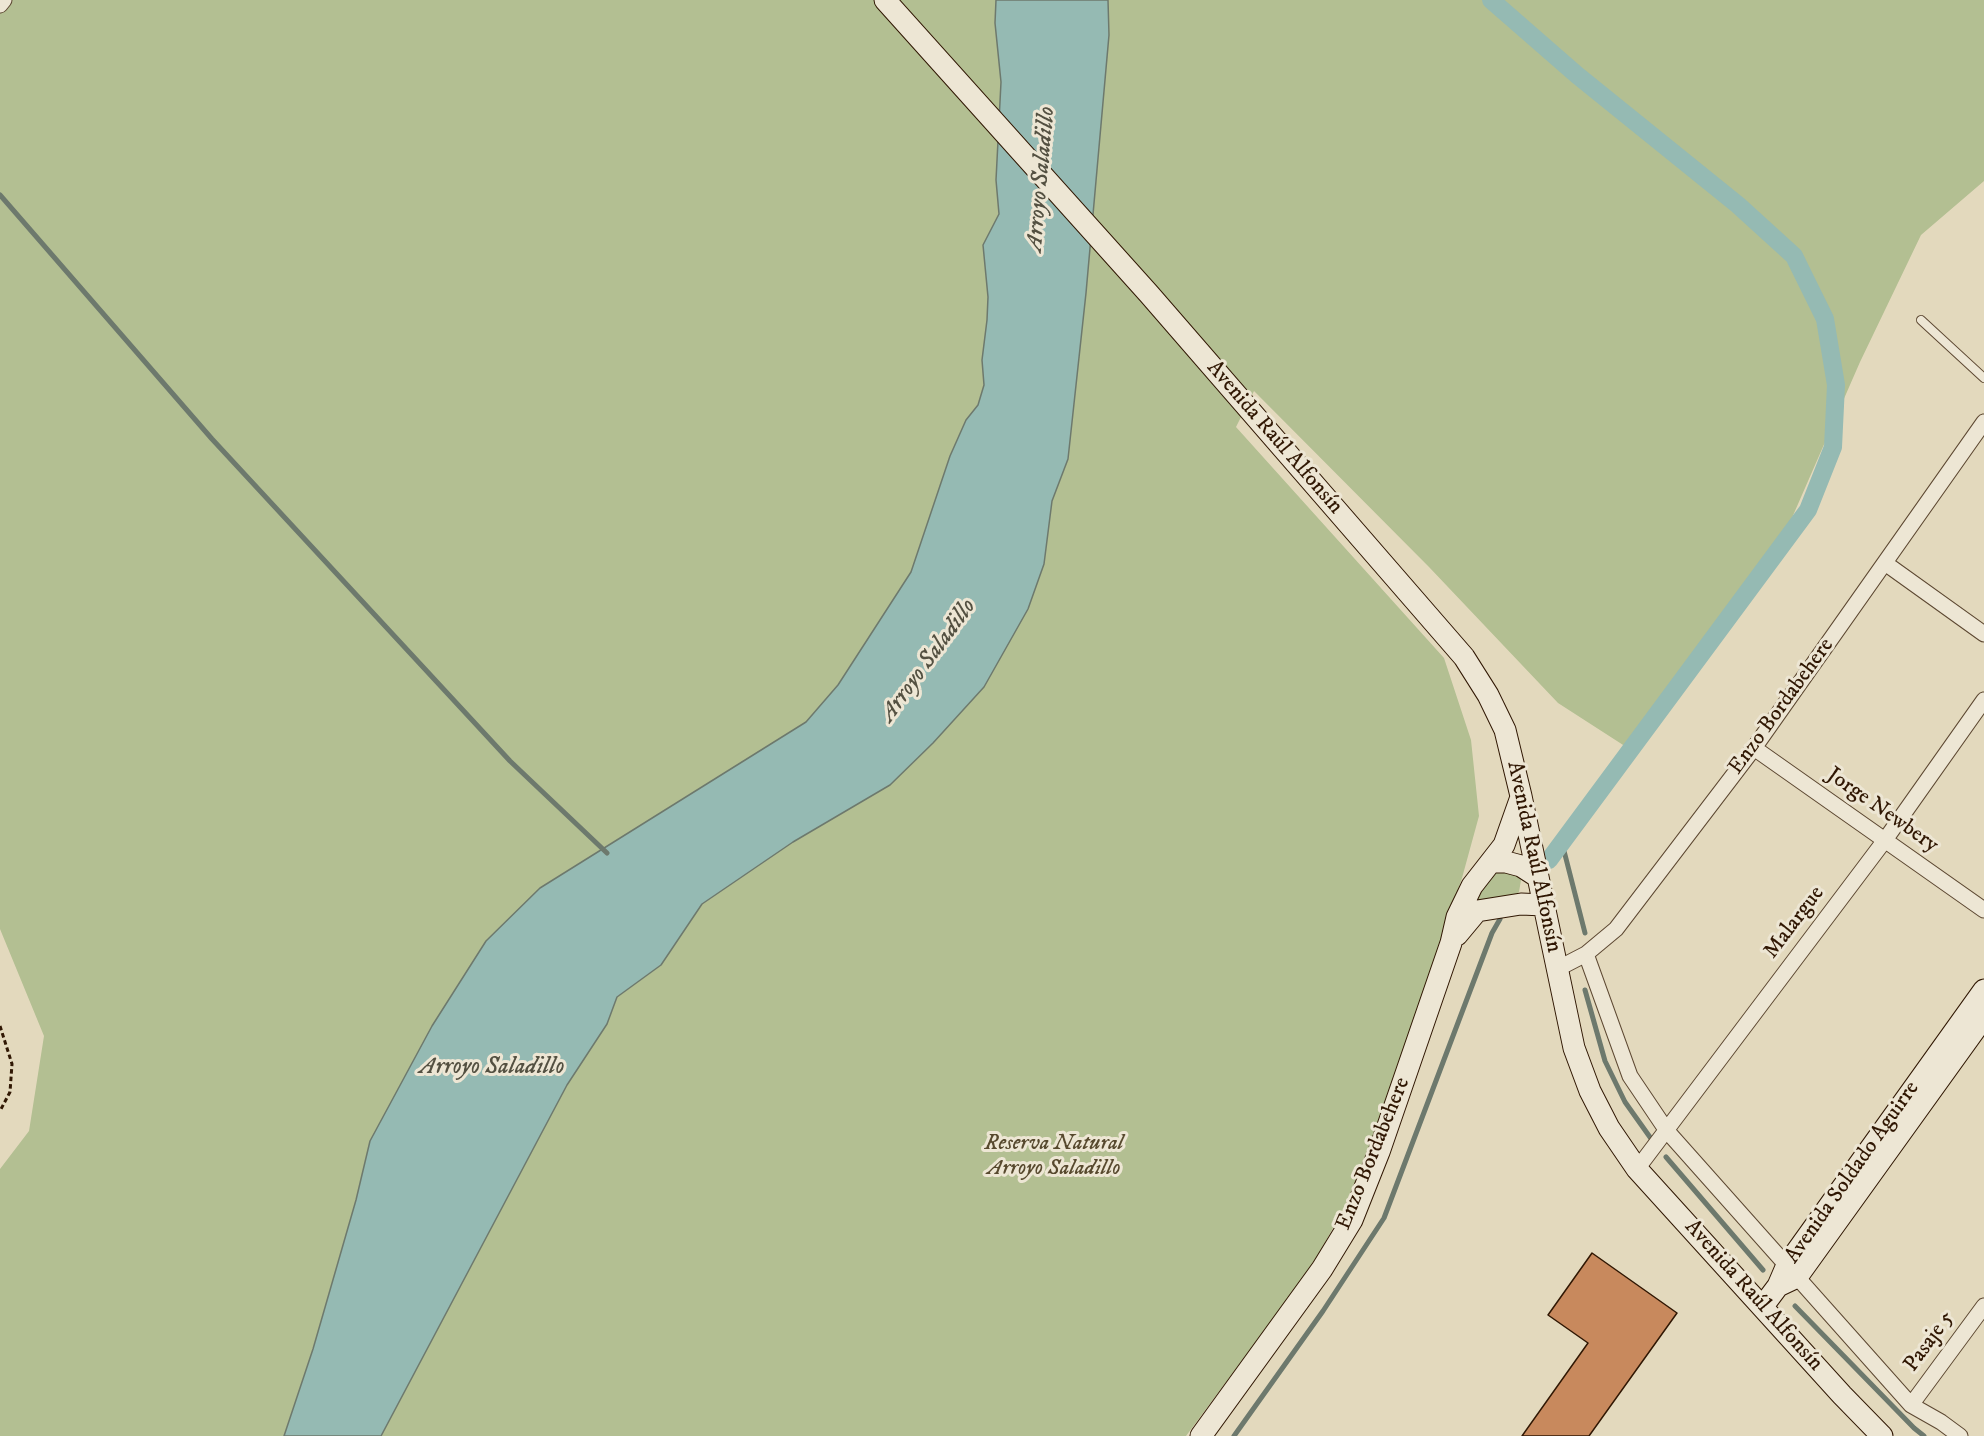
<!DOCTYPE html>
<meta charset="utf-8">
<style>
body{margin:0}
canvas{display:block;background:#e3d9bd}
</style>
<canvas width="1984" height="1436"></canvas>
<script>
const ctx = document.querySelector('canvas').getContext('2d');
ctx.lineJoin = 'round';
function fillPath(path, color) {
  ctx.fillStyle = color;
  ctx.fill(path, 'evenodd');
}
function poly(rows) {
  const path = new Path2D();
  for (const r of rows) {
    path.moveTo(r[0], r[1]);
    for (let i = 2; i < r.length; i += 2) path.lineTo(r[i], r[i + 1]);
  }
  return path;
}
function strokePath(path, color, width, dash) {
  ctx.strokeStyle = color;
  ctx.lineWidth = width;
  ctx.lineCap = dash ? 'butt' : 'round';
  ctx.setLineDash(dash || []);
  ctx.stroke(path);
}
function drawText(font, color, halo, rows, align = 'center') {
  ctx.font = font + ' "IM FELL DW Pica",serif';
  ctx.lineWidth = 6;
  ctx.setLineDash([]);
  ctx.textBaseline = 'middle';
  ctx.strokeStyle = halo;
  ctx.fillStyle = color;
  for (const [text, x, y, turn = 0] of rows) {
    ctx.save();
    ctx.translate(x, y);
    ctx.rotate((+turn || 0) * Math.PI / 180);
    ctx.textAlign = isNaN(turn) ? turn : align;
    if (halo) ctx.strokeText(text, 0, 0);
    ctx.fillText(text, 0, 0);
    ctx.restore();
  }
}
fillPath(poly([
 [0,0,996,0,995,23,1001,82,996,180,999,214,983,245,988,297,987,320,982,360,984,385,978,405,966,420,950,456,911,572,838,685,806,722,540,888,370,1141,356,1200,313,1349,284,1436,0,1436,0,1169,29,1131,44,1036,0,929],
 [1108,0,1984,0,1984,181,1921,235,1860,362,1781,543,1634,752,1558,703,1429,567,1254,391,1236,427,1444,658,1471,740,1479,816,1462,878,1370,1148,1344,1208,1312,1266,1186,1436,381,1436,567,1085,607,1024,617,997,661,965,702,904,793,842,890,785,933,743,984,687,1044,564,1052,501,1068,459,1086,293,1109,35],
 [1501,870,1517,875,1521,880,1519,892,1515,895,1472,905,1491,874]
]), '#b3bf92');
const water = poly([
 [996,0,1108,0,1109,35,1086,293,1068,459,1052,501,1044,564,1028,609,984,687,933,743,890,785,793,842,702,904,661,965,617,997,607,1024,567,1085,381,1436,284,1436,313,1349,356,1200,370,1141,432,1026,486,941,540,888,806,722,838,685,911,572,950,456,966,420,978,405,984,385,982,360,987,320,988,297,983,245,999,214,996,180,1001,82,995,23,996,0]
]);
fillPath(water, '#95bab3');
strokePath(water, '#6d796d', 1.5);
strokePath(poly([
 [0,195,212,439,510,761,607,853],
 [1562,843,1585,933],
 [1585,990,1605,1061,1625,1102,1652,1140],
 [1666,1157,1763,1270],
 [1795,1306,1914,1428,1924,1436],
 [1234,1436,1323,1311,1384,1218,1492,933,1500,919]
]), '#6d796d', 5);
strokePath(poly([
 [1491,0,1577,75,1738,205,1794,256,1825,319,1836,385,1833,447,1808,510,1549,860]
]), '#95bab3', 18);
const building = poly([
 [1592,1253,1677,1313,1589,1436,1522,1436,1588,1343,1548,1315,1592,1253]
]);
fillPath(building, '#c8895d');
strokePath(building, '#301703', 1.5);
const lane = poly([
 [1921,320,1984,378]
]);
const street = poly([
 [0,5,4,0],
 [1885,563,1984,634],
 [1754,748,1984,910],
 [1586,954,1630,1076,1667,1131,1911,1405,1941,1422,1960,1436],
 [1557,969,1586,954,1616,929,1754,748,1984,422],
 [1637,1169,1885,840,1984,700],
 [1911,1405,1984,1306]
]);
const secondary = poly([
 [885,0,1149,294,1464,657,1488,695,1505,730,1521,796,1574,1048,1590,1091,1609,1128,1637,1169,1842,1395,1882,1436],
 [1492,862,1506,862,1521,866,1538,877],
 [1457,935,1477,911,1521,904,1544,905],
 [1778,1286,1797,1277,1984,1017],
 [1763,1306,1778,1286,1787,1265,1984,990],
 [1201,1436,1322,1269,1352,1220,1379,1152,1451,943,1457,917,1472,886,1504,845,1521,797]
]);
strokePath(lane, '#5d4832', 10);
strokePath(street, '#5d4832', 17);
strokePath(secondary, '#301703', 23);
strokePath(poly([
 [0,1026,12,1064,10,1092,0,1111]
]), '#301703', 3, [4.5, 3]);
strokePath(lane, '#ede6d4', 8);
strokePath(street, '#ede6d4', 15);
strokePath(secondary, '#ede6d4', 21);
drawText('22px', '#301703', '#ede6d4', [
 ["Avenida Raúl Alfonsín",1274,438,49],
 ["Enzo Bordabehere",1782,707,-54],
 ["Jorge Newbery",1882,811,35],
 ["Avenida Raúl Alfonsín",1533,857,78],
 ["Malargue",1795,923,-53],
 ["Enzo Bordabehere",1374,1154,-68],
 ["Avenida Soldado Aguirre",1853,1173,-55],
 ["Avenida Raúl Alfonsín",1753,1296,48],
 ["Pasaje 5",1930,1342,-54]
]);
drawText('italic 22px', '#57492e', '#ede6d4', [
 ["Reserva Natural",1054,1144],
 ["Arroyo Saladillo",1054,1169]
]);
drawText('italic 24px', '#535041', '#ede6d4', [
 ["Arroyo Saladillo",1042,179,-85],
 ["Arroyo Saladillo",929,661,-54],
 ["Arroyo Saladillo",492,1068]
]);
</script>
